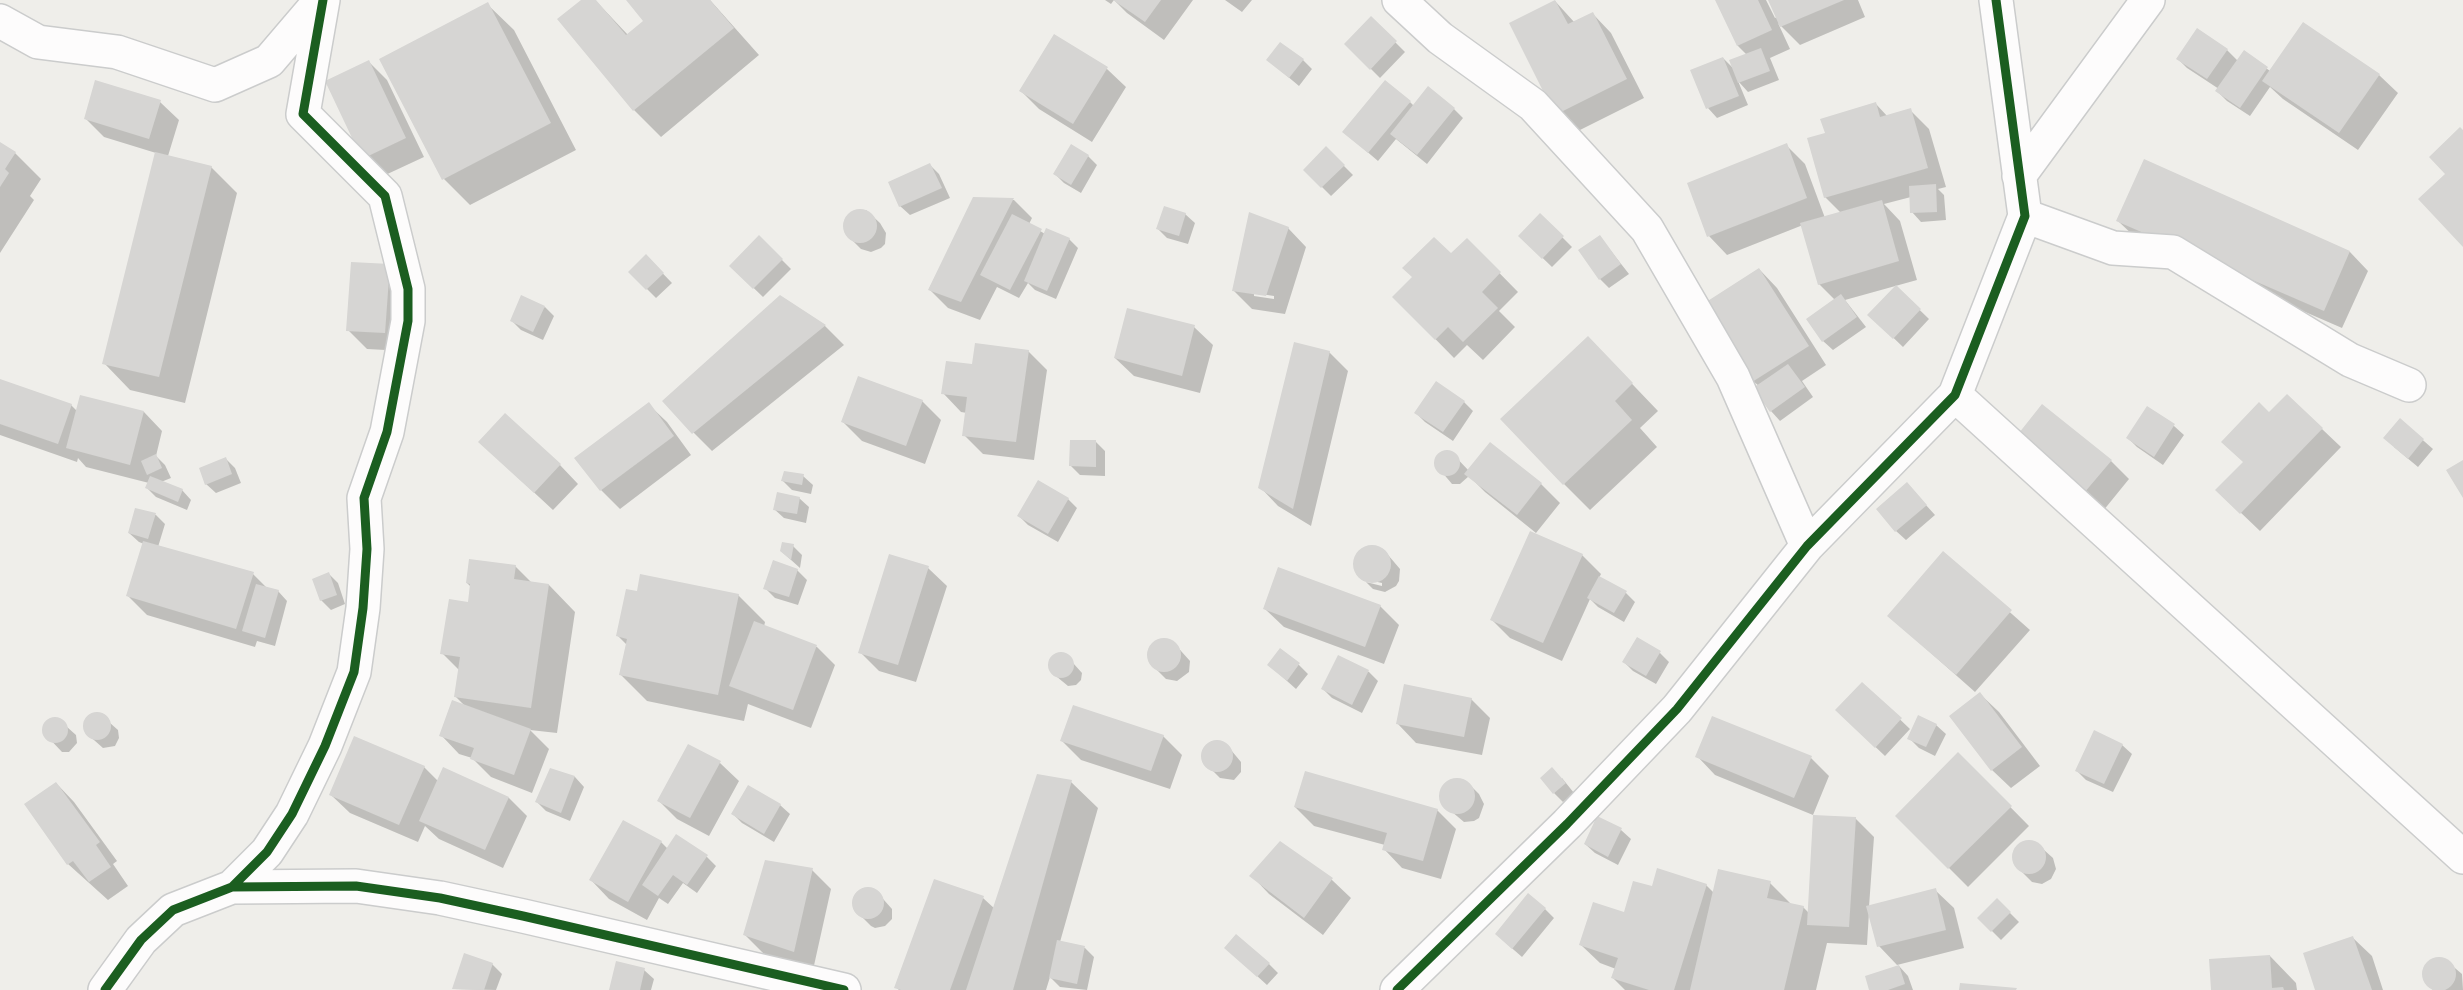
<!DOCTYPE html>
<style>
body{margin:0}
canvas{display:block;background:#efeeea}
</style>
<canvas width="2463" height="990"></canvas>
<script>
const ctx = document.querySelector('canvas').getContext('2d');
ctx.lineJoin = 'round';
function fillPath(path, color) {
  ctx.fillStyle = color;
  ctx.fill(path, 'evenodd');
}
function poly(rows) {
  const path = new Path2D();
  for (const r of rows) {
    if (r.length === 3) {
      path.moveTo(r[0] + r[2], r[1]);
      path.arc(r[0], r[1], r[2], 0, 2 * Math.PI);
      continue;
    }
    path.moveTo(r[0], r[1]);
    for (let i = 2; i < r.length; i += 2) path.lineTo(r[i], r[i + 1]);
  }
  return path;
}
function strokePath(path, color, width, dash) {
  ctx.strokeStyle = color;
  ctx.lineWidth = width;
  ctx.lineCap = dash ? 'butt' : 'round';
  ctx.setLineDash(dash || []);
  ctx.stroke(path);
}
fillPath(poly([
 [583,0,595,0,628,35,645,21,628,0,710,0,759,55,661,137,634,110,559,19],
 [1105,0,1193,0,1164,40,1127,13,1114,0,1111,4],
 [1225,0,1252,0,1242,12],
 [1716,0,1766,0,1775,18,1777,17,1770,0,1858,0,1865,17,1800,45,1778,23,1790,49,1770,58,1779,80,1748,92,1738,81,1748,105,1717,118,1708,108,1723,58,1734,69,1747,55,1738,46],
 [1555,1,1575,23,1593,14,1611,33,1644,98,1574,133,1556,114],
 [487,4,514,30,576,150,470,205,444,179],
 [1371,18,1405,52,1380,78,1346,44],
 [1054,36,1107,69,1126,87,1092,142,1039,109,1021,91],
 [2227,50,2238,61,2244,52,2270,71,2379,75,2398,93,2358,150,2283,99,2270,87,2250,116,2227,101,2217,91,2219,89,2187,68,2178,59],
 [1268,60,1303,60,1312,69,1299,86],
 [369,62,387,80,424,157,381,177,363,158],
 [160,102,179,120,168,156,211,167,237,193,185,403,130,390,104,363,156,153,104,137,86,119],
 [1410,102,1414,106,1454,109,1463,118,1427,164,1396,139,1378,161,1344,132],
 [1876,104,1888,117,1910,110,1929,129,1946,187,1938,189,1944,195,1946,220,1921,222,1912,212,1911,197,1884,204,1900,221,1917,280,1845,300,1866,327,1833,350,1823,341,1835,300,1819,284,1803,225,1727,255,1709,236,1786,145,1805,164,1825,218,1841,213,1825,197,1827,134],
 [0,144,15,153,41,179,30,196,34,200,0,253],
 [1327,149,1353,175,1331,196,1305,170],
 [1088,156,1097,165,1081,193,1064,183,1055,174],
 [2145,161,2350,252,2368,271,2342,328,2137,239,2118,221],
 [930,165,939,174,950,198,910,215,900,206],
 [974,199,1014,200,1032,218,1029,224,1045,234,1069,239,1078,248,1056,299,1035,290,1028,283,1019,298,997,287,980,320,948,308,929,289],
 [856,210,866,210,880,223,886,233,885,244,881,248,871,252,861,249,851,239,845,229,845,220],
 [1185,214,1195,223,1188,244,1167,238,1158,229],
 [1540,215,1572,247,1552,267,1520,236],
 [1288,228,1306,247,1285,314,1252,309,1234,291],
 [1254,293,1274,296,1274,299,1254,296],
 [759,237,791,269,763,297,731,266],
 [1600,237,1629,274,1609,288,1600,279],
 [1467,240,1518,292,1499,311,1515,327,1483,360,1467,345,1454,358,1394,297,1451,255],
 [646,256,672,283,656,298,630,272],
 [389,266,404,351,367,349,348,330],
 [1759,269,1777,288,1826,365,1802,381,1813,397,1780,421,1771,411,1759,386,1753,381],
 [1896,287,1929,319,1903,347,1879,324],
 [780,297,825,326,844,345,712,451,693,432],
 [545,307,554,316,543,340,521,330,512,321],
 [1194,327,1213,345,1200,393,1134,376,1115,358],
 [1028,351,1047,370,1034,460,983,454,964,435,967,413,961,412,943,393,973,366],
 [1329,352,1348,371,1311,526,1278,506,1260,487],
 [1614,365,1658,411,1640,428,1657,447,1590,510,1564,484],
 [0,380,71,405,77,411,81,396,144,412,162,431,156,456,165,465,171,478,161,482,182,490,191,500,187,510,156,497,147,488,149,483,86,467,78,458,77,462,0,435],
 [922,401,941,420,925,464,862,441,843,422],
 [1464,402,1473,411,1453,441,1425,422,1416,413],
 [648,404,667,422,691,455,620,509,601,490],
 [2147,408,2174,426,2184,435,2163,465,2137,447,2128,438],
 [2400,420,2433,449,2418,467,2394,447],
 [2322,429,2341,447,2260,531,2217,490,2244,463],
 [2017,437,2111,461,2129,479,2103,511],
 [1096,442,1105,451,1105,476,1080,475,1071,466],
 [1445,452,1452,453,1469,471,1541,484,1560,503,1536,533,1485,492,1469,476,1460,484,1452,484,1436,465,1437,458],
 [226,459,235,468,241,483,216,493,206,484],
 [499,460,560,465,578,484,553,510],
 [803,476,813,485,811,494,792,490,782,480],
 [1916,494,1935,515,1906,540,1896,531],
 [799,498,809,507,806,523,784,518,774,509],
 [1068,499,1077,508,1058,542,1028,525,1019,516],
 [136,509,156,515,165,524,158,547,253,574,268,589,278,591,287,601,275,646,257,641,255,647,147,615,128,596,144,544,139,542,129,533],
 [793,546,802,555,800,568,781,551],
 [1372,546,1383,549,1400,569,1399,581,1396,586,1385,592,1373,589,1366,582,1382,586,1382,583,1364,579,1364,581,1359,575,1355,565,1357,554],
 [1943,553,2030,630,1975,692,1889,616],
 [1582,555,1601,574,1599,578,1626,593,1635,602,1624,622,1598,607,1590,599,1562,661,1510,638,1492,620],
 [515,566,532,583,549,585,575,612,557,733,530,730,549,749,532,793,491,777,472,758,459,754,441,735,465,706,455,696,459,670,442,653,469,604,471,587,467,583],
 [928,568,947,586,916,682,879,671,860,652],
 [797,570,807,580,798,605,775,598,765,588],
 [329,574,338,583,345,604,331,610,321,600],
 [738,595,765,622,764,627,817,647,835,665,811,728,748,704,744,721,647,701,621,675,627,645,618,636],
 [1380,606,1399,625,1384,664,1284,627,1265,609],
 [1164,639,1173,642,1190,661,1189,672,1177,681,1166,679,1156,669,1148,655,1151,646],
 [1638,639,1660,653,1669,662,1656,684,1633,671,1624,662],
 [1058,654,1065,654,1082,673,1081,680,1076,685,1068,686,1051,672,1050,662],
 [1339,657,1369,672,1378,681,1362,713,1332,698,1323,689],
 [1269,665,1299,665,1308,674,1296,689],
 [1863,684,1910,729,1885,756,1847,720],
 [1980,694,1999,712,2040,766,2011,788,1992,770],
 [1471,699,1490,718,1482,755,1416,743,1398,724],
 [93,715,101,715,118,730,119,738,115,746,103,748,86,733,85,723],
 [1919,717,1936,725,1946,734,1935,756,1919,748,1909,738],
 [57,718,76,735,77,743,69,752,62,752,44,733,45,726,50,720],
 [1163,736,1182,755,1170,789,1081,760,1062,741],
 [1212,742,1221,742,1226,744,1241,762,1241,772,1234,780,1220,778,1210,768,1203,756,1206,748],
 [2122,745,2132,754,2113,792,2086,780,2076,770],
 [688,746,720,763,739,781,709,836,677,819,659,801],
 [1958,754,2029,826,1968,887,1897,816],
 [1697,756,1811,758,1829,776,1813,815,1715,775],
 [424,767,438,781,509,798,527,816,503,868,439,839,425,826,418,842,350,813,331,795],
 [551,770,575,777,584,787,570,821,546,811,537,802],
 [1562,778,1574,793,1563,802,1554,793],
 [1454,780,1459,780,1469,784,1479,794,1484,804,1479,818,1474,821,1464,822,1445,806,1441,797,1444,786],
 [1071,782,1098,808,1060,942,1085,948,1094,957,1087,990,1060,987,1050,977,1046,990,899,990,896,987,934,881,983,898,995,909],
 [56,783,74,802,117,861,113,864,128,886,108,900,68,864,26,805],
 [749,787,780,805,790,814,774,842,742,823,733,814],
 [1295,807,1437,810,1456,829,1441,879,1402,868,1384,849,1385,845,1314,826],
 [1598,818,1621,830,1631,839,1618,865,1595,853,1585,844],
 [1855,818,1874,837,1869,907,1935,890,1954,908,1964,948,1897,965,1879,946,1869,912,1867,945,1827,943,1816,990,1625,990,1613,978,1616,969,1600,963,1581,945,1625,914,1653,888,1706,885,1714,893,1770,883,1792,905,1803,907,1809,913],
 [2034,841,2053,858,2056,869,2051,879,2042,884,2032,882,2015,865,2013,856,2017,847,2024,842],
 [661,842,668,849,707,857,716,866,697,893,683,883,668,904,659,898,647,920,609,899,591,880],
 [1280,843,1332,880,1351,898,1323,935,1269,894,1251,875],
 [812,870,831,889,813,970,764,954,745,935],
 [862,889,876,891,892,909,892,919,885,926,875,928,871,926,854,909,855,895],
 [1997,900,2019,922,2001,940,1979,918],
 [1545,909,1554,918,1522,957,1506,943],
 [2353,938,2372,956,2383,990,2317,990],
 [2270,956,2296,983,2297,990,2212,990],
 [1236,957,1269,964,1278,973,1267,985],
 [2443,958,2462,974,2463,990,2433,990,2425,982,2423,973,2426,964,2434,959],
 [492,964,502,974,496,990,453,989],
 [1899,966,1908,976,1913,990,1871,990],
 [644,970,654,979,651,990,610,990]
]), '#0003');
fillPath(poly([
 [581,0,596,0,626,35,643,21,626,0,710,0,734,28,633,111,557,19],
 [1113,0,1161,0,1145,22],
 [1555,0,1568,24,1593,12,1627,79,1555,115,1509,23],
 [1715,0,1758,0,1772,30,1737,46],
 [1768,0,1844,0,1780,27],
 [488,2,551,123,442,180,379,59],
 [1371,16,1397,41,1370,70,1344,44],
 [2303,22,2380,74,2339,133,2262,81],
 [2197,28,2228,49,2207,79,2176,59],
 [1054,34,1108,67,1073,124,1019,91],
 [1280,42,1304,59,1289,78,1266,60],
 [1761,48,1770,71,1738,83,1729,60],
 [2244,50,2268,67,2240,108,2215,91],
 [1723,57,1739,96,1706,109,1690,70],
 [369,60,406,138,362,159,325,81],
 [95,80,161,100,149,139,84,119],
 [1385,80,1411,101,1368,153,1342,132],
 [1428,86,1455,108,1417,155,1390,134],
 [1876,102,1880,117,1911,108,1928,168,1824,198,1807,138,1825,133,1820,119],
 [2460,127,2463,130,2463,247,2418,199,2445,174,2429,157],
 [0,142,16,152,5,169,9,173,0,187],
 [1787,143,1807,198,1707,237,1687,183],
 [1071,144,1089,155,1071,185,1053,174],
 [1326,146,1345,165,1321,188,1303,170],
 [155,152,212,166,159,377,102,364],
 [2144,159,2350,251,2324,311,2116,221],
 [930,163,942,188,899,207,888,182],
 [1936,184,1937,212,1910,213,1909,186],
 [973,197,1014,198,961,302,928,290],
 [1882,200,1899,261,1818,285,1800,223],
 [1164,206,1186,213,1179,236,1156,229],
 [860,226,17],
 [1249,212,1289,227,1266,296,1232,291],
 [1540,213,1564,236,1542,259,1518,236],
 [1012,214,1042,229,1010,290,980,275],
 [1046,228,1070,238,1047,291,1024,281],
 [759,235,783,259,753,289,729,266],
 [1600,235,1621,264,1599,280,1578,250],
 [1434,237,1451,253,1467,238,1501,272,1482,292,1498,308,1463,342,1448,327,1435,340,1392,297,1412,277,1402,268],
 [646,254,664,273,646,290,628,272],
 [351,262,390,264,385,333,346,331],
 [1759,268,1809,346,1752,382,1703,304],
 [1896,285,1921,309,1893,339,1867,315],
 [1841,294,1857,317,1822,342,1806,319],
 [521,295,545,306,533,332,510,321],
 [780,295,826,325,692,434,662,401],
 [1127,308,1195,325,1182,376,1114,358],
 [1588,336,1633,383,1615,401,1632,420,1563,485,1500,419],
 [1294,342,1330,351,1293,509,1258,488],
 [975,343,1029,350,1016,442,962,436,967,397,941,394,946,361,972,364],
 [1788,364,1805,387,1770,412,1753,388],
 [858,376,923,400,906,446,841,422],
 [0,379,72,404,58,444,0,424],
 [1436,381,1465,401,1443,432,1414,413],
 [2287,394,2323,428,2240,514,2215,490,2243,462,2221,442,2259,402,2269,412],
 [80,395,144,411,130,465,66,448],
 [649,402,674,436,600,491,574,458],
 [2042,404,2112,460,2084,493,2015,438],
 [2147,406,2175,424,2154,457,2126,438],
 [505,413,561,464,534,493,478,442],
 [2400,418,2424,439,2408,459,2383,438],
 [1070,440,1096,440,1096,467,1069,466],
 [1490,442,1542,483,1517,515,1464,474],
 [1447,463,13],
 [156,454,162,468,147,475,141,461],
 [226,457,232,474,205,485,199,468],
 [2463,460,2463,498,2446,470],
 [784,471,804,474,802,485,781,481],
 [150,476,183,489,178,502,145,488],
 [1038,480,1069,498,1048,534,1017,516],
 [1907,482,1927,505,1895,532,1876,509],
 [777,492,800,497,797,514,773,510],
 [135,508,156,513,148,539,128,533],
 [1530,531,1583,554,1543,643,1490,620],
 [143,541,254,572,236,629,126,596],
 [782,542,794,544,791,560,780,551],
 [1372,564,19],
 [1943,551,2012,610,1956,675,1887,616],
 [889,554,929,566,898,665,858,653],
 [469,559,516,565,514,579,549,584,531,708,454,697,460,657,440,654,449,599,468,602,470,584,466,583],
 [773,560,798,569,789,597,763,589],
 [1278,567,1381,605,1365,647,1263,609],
 [329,572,337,595,320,601,312,579],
 [640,574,739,594,718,695,619,675,627,639,616,636,626,589,637,591],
 [1599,576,1627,591,1614,613,1587,598],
 [256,584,279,590,265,638,242,631],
 [754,621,817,645,793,710,729,686],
 [1637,637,1661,651,1646,676,1622,662],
 [1164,655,17],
 [1280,648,1300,663,1287,681,1267,665],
 [1061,665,13],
 [1338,655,1369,670,1352,705,1321,689],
 [1862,682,1902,718,1875,748,1835,710],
 [1404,684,1472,698,1464,737,1396,724],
 [1980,692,2022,747,1991,771,1949,716],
 [452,700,531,729,514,775,470,759,474,748,439,736],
 [1073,705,1164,735,1151,771,1060,741],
 [97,726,14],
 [1918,715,1937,724,1926,747,1907,739],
 [1712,716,1812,756,1794,798,1695,757],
 [55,730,13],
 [2094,730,2123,744,2104,784,2075,771],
 [354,736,425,766,399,825,329,795],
 [1217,756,16],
 [688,744,721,761,690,818,657,801],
 [1958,752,2012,806,1948,869,1895,816],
 [443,767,509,797,485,850,419,821],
 [1552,767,1566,783,1553,794,1540,778],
 [550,768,575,776,561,813,535,802],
 [1305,771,1438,809,1423,861,1382,850,1387,833,1294,807],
 [1037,774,1072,780,1013,990,966,990],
 [1457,796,18],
 [56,782,100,842,96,845,111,867,89,882,73,861,67,865,24,804],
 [748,785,781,804,764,834,731,814],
 [1813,815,1856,817,1849,927,1807,925],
 [1597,816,1622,828,1608,857,1584,844],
 [623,820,662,841,628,902,589,880],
 [676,834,708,855,687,885,673,875,658,896,642,885],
 [2029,857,17],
 [1280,841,1333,878,1304,918,1249,876],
 [765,860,813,868,794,952,743,935],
 [1657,868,1707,884,1674,990,1649,990,1611,978,1618,958,1579,945,1593,902,1624,912,1633,881,1652,886],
 [1718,869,1771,881,1767,898,1804,906,1784,990,1690,990],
 [934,879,984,896,950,990,901,990,894,988],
 [868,903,16],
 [1936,888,1946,930,1877,947,1866,906],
 [1528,893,1546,908,1512,949,1495,934],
 [1997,898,2011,912,1991,932,1977,918],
 [1236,934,1270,963,1257,977,1224,948],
 [2353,936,2372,990,2315,990,2303,953],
 [1057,940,1085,946,1077,984,1049,978],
 [464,953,493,963,484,990,452,989],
 [2270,955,2272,988,2283,987,2284,990,2211,990,2209,959],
 [2439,974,17],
 [616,961,645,968,640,990,609,990],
 [1899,965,1905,984,1888,990,1869,990,1865,976],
 [1960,983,2017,988,2016,990,1959,990]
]), '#d6d5d3');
const minor = poly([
 [1399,0,1440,38,1533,105,1647,229,1733,377,1807,546],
 [0,21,38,42,117,52,215,85,269,61,321,0],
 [2019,176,2148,0],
 [2025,216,2113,248,2173,252,2350,360,2409,385],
 [1955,395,2463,857],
 [232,887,267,852,292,814,325,746,354,672,363,608,367,549,364,498,387,432,408,321,408,289,385,196,303,114,323,0],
 [105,990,141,940,173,910,232,887,356,886,440,898,523,916,844,990],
 [1397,990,1567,824,1677,709,1807,546,1955,395,2025,216,1996,0]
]);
strokePath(minor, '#cbcccc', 36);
strokePath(minor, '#fdfcfc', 33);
strokePath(poly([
 [232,887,267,852,292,814,325,746,354,672,363,608,367,549,364,498,387,432,408,321,408,289,385,196,303,114,323,0],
 [105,990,141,940,173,910,232,887,356,886,440,898,523,916,844,990],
 [1397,990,1567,824,1677,709,1807,546,1955,395,2025,216,1996,0]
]), '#1b5e20', 9);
</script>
